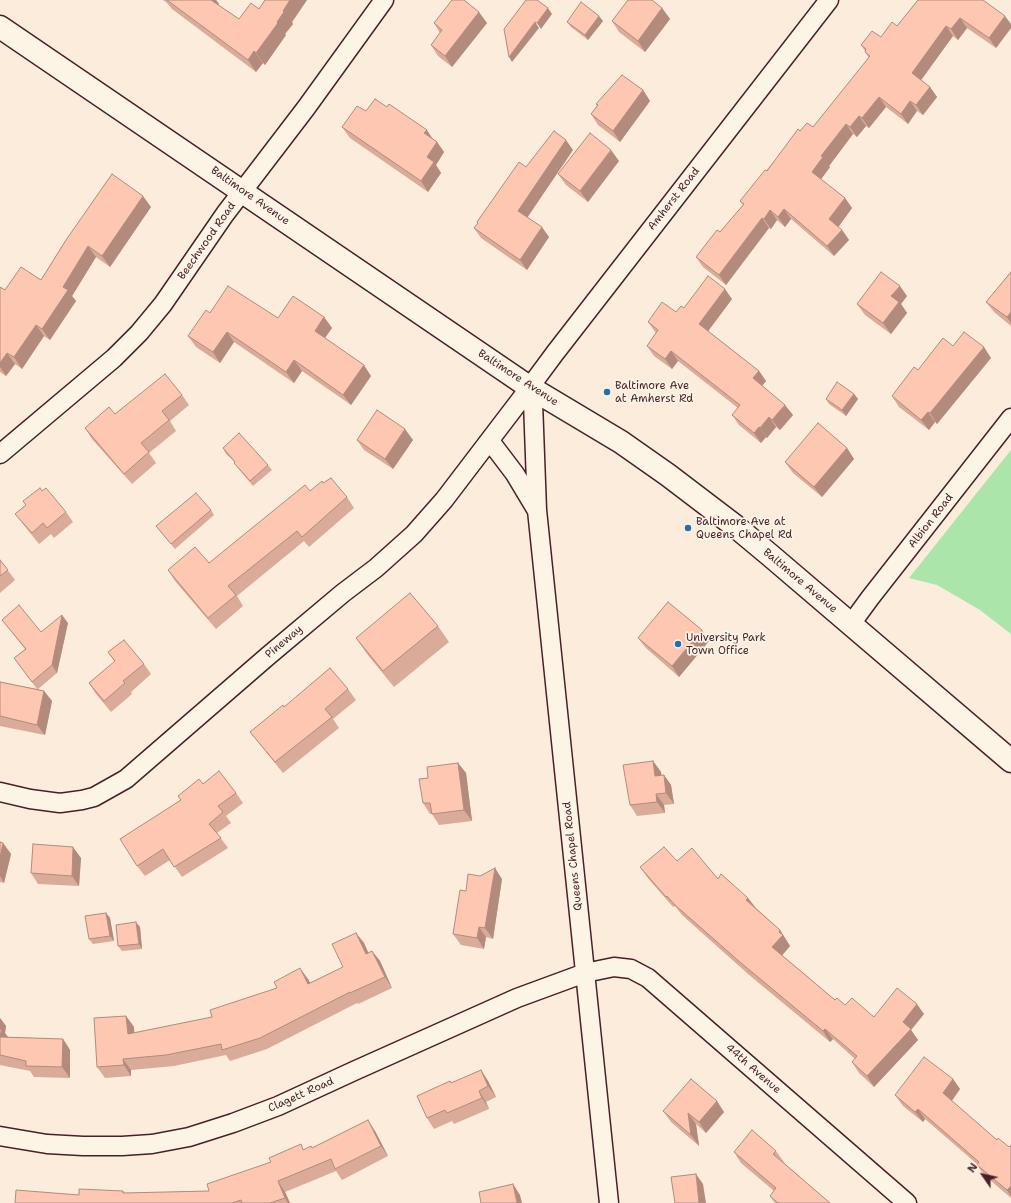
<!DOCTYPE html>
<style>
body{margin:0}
#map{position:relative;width:1011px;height:1203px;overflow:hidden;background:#fcecdb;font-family:"Shantell Sans",sans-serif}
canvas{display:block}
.north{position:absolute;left:963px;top:1155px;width:40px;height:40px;-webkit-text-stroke:3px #fcf5e5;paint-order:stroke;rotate:304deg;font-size:11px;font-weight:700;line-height:16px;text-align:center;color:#4a1f2b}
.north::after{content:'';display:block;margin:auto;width:14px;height:18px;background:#4a1f2b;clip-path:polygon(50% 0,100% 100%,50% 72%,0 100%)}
</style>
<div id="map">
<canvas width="1011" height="1203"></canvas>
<div class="north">N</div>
</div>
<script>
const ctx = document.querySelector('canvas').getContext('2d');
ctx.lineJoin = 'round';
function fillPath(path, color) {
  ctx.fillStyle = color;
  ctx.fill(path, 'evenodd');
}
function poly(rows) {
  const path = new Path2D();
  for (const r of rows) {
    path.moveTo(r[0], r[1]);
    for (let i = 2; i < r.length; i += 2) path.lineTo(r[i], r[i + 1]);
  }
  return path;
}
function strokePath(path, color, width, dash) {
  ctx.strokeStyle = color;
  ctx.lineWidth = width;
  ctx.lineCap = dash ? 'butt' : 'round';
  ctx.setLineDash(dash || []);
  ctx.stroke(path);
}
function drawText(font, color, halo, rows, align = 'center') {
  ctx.font = font + ' "Shantell Sans",sans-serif';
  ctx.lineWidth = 3.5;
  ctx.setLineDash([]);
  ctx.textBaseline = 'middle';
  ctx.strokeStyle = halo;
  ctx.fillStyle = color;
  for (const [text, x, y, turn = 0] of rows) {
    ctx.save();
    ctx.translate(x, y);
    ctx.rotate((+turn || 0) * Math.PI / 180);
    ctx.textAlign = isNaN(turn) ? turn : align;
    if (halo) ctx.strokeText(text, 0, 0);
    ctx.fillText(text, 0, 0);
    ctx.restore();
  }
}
fillPath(poly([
 [1011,450,1011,634,980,610,937,585,909,578]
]), '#abe5aa');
const street = poly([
 [529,387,533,402,537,510,609,1203],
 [490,441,515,474,536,509],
 [0,454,114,358,139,333,163,304,225,214,306,108,384,0],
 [851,624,870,598,1011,418],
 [0,792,30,799,60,803,82,800,94,797,126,779,268,656,343,593,376,568,414,534,444,500,521,399,555,353,829,0],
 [0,1136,47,1144,83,1146,122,1146,152,1144,189,1137,233,1123,278,1106,354,1071,517,998,585,973,614,967,631,969,648,978,907,1203]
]);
const primary = poly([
 [0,27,529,387,621,442,668,475,735,526,771,556,1011,761]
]);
strokePath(street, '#4a1f2b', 21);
strokePath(primary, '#4a1f2b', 25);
strokePath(street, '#fcf5e5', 18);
strokePath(primary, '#fcf5e5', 22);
fillPath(poly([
 [163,0,216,0,219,4,218,5,239,19,259,9,265,0,307,0,292,22,293,24,285,34,286,35,265,65,263,63,256,72,172,9,167,3],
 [918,0,1011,24,1011,28,996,48,967,28,958,40,953,36,921,80,930,87,937,97,923,115,917,111,908,124,886,107,869,128,866,126,857,137,853,134,829,166,830,167,821,179,845,198,852,208,838,227,842,230,849,240,834,256,791,219,785,227,777,220,771,229,769,228,726,285,703,267,696,257,720,232,743,205,740,201,800,131,813,127,869,58,865,52,865,51,861,45,881,37,897,26],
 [662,8,670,19,645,52,619,32,612,21],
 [603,21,588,40,571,27,567,22],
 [434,23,487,23,452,67,438,56,431,45,440,33],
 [643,90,650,101,620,142,598,125,591,114,597,106,596,104],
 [366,111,432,139,437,142,444,152,436,165,441,173,428,192,350,138,342,127],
 [573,150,527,217,549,237,527,270,481,238,474,228,478,224,477,222,526,167],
 [619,161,588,202,566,185,558,174],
 [151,207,110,267,96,257,72,296,76,301,50,340,44,336,22,369,15,364,6,376,0,372,0,287,5,290,41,280,66,240],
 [1011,272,1011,326,994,312,986,302],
 [907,296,901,304,907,313,891,334,865,315,857,304],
 [732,299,708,331,759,371,766,381,762,386,793,415,780,430,776,427,767,438,766,437,761,443,739,425,732,415,738,408,678,361,672,369,654,356,647,346,656,333,648,322,676,312,684,308],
 [210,313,278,318,324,317,332,328,325,338,371,376,351,405,302,371,294,383,234,342,220,363,196,347,188,336],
 [953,346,991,358,937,424,935,422,929,430,899,407,892,396,918,370],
 [854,394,858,399,846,416,829,404,826,399],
 [182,395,189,405,170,421,176,431,149,453,156,463,132,484,92,439,85,428,115,414],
 [357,440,413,440,393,469,364,450],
 [223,448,268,465,272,470,253,486,238,468,234,463,235,462,226,454],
 [847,448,854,459,822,497,793,473,785,462],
 [323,483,347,497,354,508,309,547,304,541,237,596,243,606,216,629,175,581,168,570,209,563,310,491],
 [42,491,66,512,73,522,54,538,51,534,39,544,15,514],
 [211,510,214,515,175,549,156,526],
 [0,560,15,580,0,593],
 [2,620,41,632,68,623,57,673,38,689,44,691,52,701,45,735,0,726,0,682,37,689,14,658,25,649],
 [438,626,449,642,394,687,367,654,356,638],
 [638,638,709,641,679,677,646,648],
 [108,652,144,664,151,674,131,692,132,694,111,712,96,694,89,683,115,662],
 [348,689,356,700,333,719,339,728,283,773,258,742,250,732,284,707],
 [653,761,661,772,661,775,664,775,671,785,674,804,664,805,665,813,637,816,630,805],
 [458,763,466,773,472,821,439,825,432,814,430,814,423,803,428,778],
 [203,784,236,793,243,803,226,816,231,823,217,833,228,848,182,877,170,860,145,876,137,866,180,800],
 [0,842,3,843,11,854,4,883,0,882],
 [81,858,79,886,38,884,31,873],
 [677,861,718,879,756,908,780,930,790,946,782,955,835,1000,845,1005,874,1017,924,1014,911,1030,918,1040,874,1087,859,1073,852,1062,855,1059,833,1039,830,1042,748,974,682,915,675,906,673,907,647,877,640,867],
 [502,879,493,939,486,937,484,949,461,945,453,934,466,891],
 [106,913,110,918,114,941,93,944,89,939],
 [140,927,142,949,122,951,118,946],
 [356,933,364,943,368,953,372,951,380,961,392,988,358,1004,357,1003,267,1049,230,1061,226,1055,174,1066,131,1070,131,1076,105,1078,97,1067,126,1016,134,1027,134,1033,212,1017,308,979,310,983,343,967],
 [0,1018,6,1026,5,1033,8,1037,63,1039,70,1050,70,1078,34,1077,30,1071,0,1065],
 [481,1070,488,1081,496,1097,486,1102,489,1109,454,1124,452,1121,434,1129,427,1118,450,1081,452,1083],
 [953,1079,960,1089,952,1101,997,1140,1009,1147,1011,1145,1011,1198,984,1175,977,1165,977,1164,925,1119,923,1122,903,1106,895,1095],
 [663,1111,724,1112,706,1133,696,1124,699,1146,671,1122],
 [375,1131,388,1156,342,1180,336,1171,285,1192,290,1203,15,1203,123,1191,125,1193,209,1191,271,1162,305,1149,313,1148],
 [776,1151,784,1162,783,1162,830,1203,775,1203,770,1196,774,1191,741,1163,734,1152]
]), '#daab98');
fillPath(poly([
 [209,0,216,0,219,4,215,9],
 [290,0,307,0,292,22,293,24,285,34,286,35,265,65,256,53,277,22,283,11],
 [548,8,552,14,541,29,537,23],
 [662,8,670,19,645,52,638,41],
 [479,12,487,23,452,67,445,56],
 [599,16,603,21,588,40,585,35],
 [1005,16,1011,24,1011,28,996,48,989,38],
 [960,18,967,28,958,40,951,29],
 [535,22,539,28,512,62,509,57],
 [946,26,953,36,919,83,912,73],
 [254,51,263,63,256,72,248,60],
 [930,87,937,97,923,115,916,105],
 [643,90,650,101,620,142,613,131],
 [879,97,886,107,869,128,862,118],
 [910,101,917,111,908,124,901,114],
 [859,116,866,126,857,137,850,127],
 [846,124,853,134,829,166,830,167,819,182,812,172,821,156],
 [427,130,434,141,424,133],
 [566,140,573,150,525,221,518,211],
 [437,142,444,152,436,165,441,173,428,192,421,181,427,157],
 [611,150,619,161,588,202,580,191],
 [143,196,151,207,110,267,102,256],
 [845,198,852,208,837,229,829,219],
 [784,209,791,219,785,227,778,217],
 [770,210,777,220,771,229,764,219],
 [762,218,769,228,726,285,719,275],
 [542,227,549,237,527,270,520,260],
 [842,230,849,240,834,256,827,246],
 [88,246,96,257,72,296,76,301,50,340,42,329,63,287],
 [900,286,907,296,901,304,907,313,891,334,883,323,891,296],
 [725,289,732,299,706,334,699,324],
 [1011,312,1011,323,1007,317],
 [324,317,332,328,322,342,315,331],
 [36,325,44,336,22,369,14,357],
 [227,332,234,342,220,363,213,352],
 [984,347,991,358,937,424,930,413],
 [671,351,678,361,672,369,665,359],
 [7,353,15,364,6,376,0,367,0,363],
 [294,360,302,371,294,383,286,372],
 [364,365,371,376,351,405,343,395],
 [759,371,766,381,760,388,753,378],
 [854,394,858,399,846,416,842,410],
 [785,405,793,415,780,430,772,420],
 [928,412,935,422,929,430,921,420],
 [769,417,776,427,767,438,760,428],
 [759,427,766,437,761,443,754,433],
 [405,429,413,440,393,469,385,459],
 [847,448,854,459,822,497,814,487],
 [62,615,68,623,57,673,52,665],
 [702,630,709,641,679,677,672,666],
 [44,691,52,701,45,735,37,725],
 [653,761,661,772,663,786,655,776],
 [458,763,466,773,472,821,464,810],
 [664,775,671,785,674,804,666,793],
 [656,794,664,805,665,813,657,802],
 [3,843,11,854,4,883,0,876,0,858],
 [73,847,81,858,79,886,72,876],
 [495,868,502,879,493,939,485,928],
 [748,898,756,908,746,900],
 [106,913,110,918,114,941,110,936],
 [136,922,140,927,142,949,139,944],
 [479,927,486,937,484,949,477,938],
 [780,930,790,946,780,958,772,947],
 [356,933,364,943,374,965,366,954],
 [372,951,380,961,392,988,385,977],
 [300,968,308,979,316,994,308,984],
 [917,1004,924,1014,911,1030,918,1040,874,1087,867,1076,903,1022],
 [126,1016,134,1027,135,1045,128,1034],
 [0,1018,6,1026,5,1033,10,1040,0,1037],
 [825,1029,833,1039,830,1042,823,1031],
 [63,1039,70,1050,70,1078,62,1067],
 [123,1059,131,1070,131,1076,124,1065],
 [481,1070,488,1081,496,1097,488,1086],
 [953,1079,960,1089,950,1103,943,1093],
 [479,1091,486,1102,489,1109,482,1098],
 [717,1101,724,1112,706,1133,699,1122],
 [918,1109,925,1119,923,1122,915,1112],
 [688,1113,696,1124,699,1146,691,1135],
 [368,1120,375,1131,388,1156,381,1146],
 [696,1174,703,1184,706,1203,699,1203],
 [278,1181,285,1192,290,1203,288,1203,285,1198],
 [513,1184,520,1195,522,1203,517,1203],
 [1011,1186,1011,1196,1007,1190]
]), '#b28b7c');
const building = poly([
 [167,0,211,0,239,19,251,3,259,9,265,0,290,0,283,11,284,12,277,22,278,23,256,53,254,51,248,60,167,0],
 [452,0,464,0,479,12,445,56,431,45,442,30,434,23,452,0],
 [526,0,537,0,548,8,537,23,535,22,509,57,504,29,526,0],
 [628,0,652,0,662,8,638,41,612,21,628,0],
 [918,0,983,0,1005,16,989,38,960,18,951,29,946,26,912,73,930,87,916,105,910,101,901,114,879,97,862,118,859,116,850,127,846,124,821,156,823,157,812,172,845,198,829,219,842,230,827,246,784,209,778,217,770,210,764,219,762,218,719,275,696,257,717,230,720,232,744,204,740,201,765,170,767,171,798,129,800,131,807,123,813,127,870,56,865,52,866,49,861,45,872,31,881,37,892,22,897,26,918,0],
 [581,2,599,16,585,35,567,22,581,2],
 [622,75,643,90,613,131,591,114,598,105,596,104,622,75],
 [375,99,387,107,389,104,427,130,424,133,437,142,427,157,434,162,421,181,342,127,357,106,366,111,375,99],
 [554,131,566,140,518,211,542,227,520,260,474,228,478,223,477,222,519,162,526,167,554,131],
 [590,133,611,150,580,191,558,174,590,133],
 [112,174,143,196,102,256,88,246,63,287,68,290,42,329,36,325,14,357,7,353,0,363,0,287,5,290,21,267,41,280,66,240,112,174],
 [881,272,900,286,891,296,899,302,883,323,857,304,881,272],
 [1011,272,1011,312,1007,317,986,302,1011,272],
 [708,276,725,289,699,324,759,371,753,378,785,405,772,420,769,417,760,428,759,427,754,433,732,415,740,405,671,351,665,359,647,346,658,330,648,322,662,302,676,312,681,306,684,308,708,276],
 [228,286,278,318,293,296,324,317,315,331,364,365,343,395,294,360,286,372,227,332,213,352,188,336,206,310,210,313,228,286],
 [964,332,984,347,930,413,928,412,921,420,892,396,914,367,918,370,943,338,953,346,964,332],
 [165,374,182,395,162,411,169,420,141,443,149,452,124,474,85,428,109,407,115,414,165,374],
 [837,382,854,394,842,410,826,399,837,382],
 [377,410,405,429,385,459,357,440,377,410],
 [818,423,847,448,814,487,785,462,818,423],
 [239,433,268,465,250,481,234,463,235,462,223,448,239,433],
 [331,478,347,497,302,537,297,531,228,586,236,595,208,618,168,570,195,547,209,563,305,485,310,491,322,481,323,483,331,478],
 [40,488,42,491,46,488,66,512,47,528,43,523,32,533,15,514,26,505,23,501,40,488],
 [196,493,211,510,171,544,156,526,196,493],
 [0,560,8,570,0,576,0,560],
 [410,593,438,626,383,671,356,638,410,593],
 [668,602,702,630,672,666,638,638,668,602],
 [19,605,41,632,62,615,52,665,32,682,14,658,26,649,2,620,19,605],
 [124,640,144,664,123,681,125,683,104,701,89,683,115,661,108,652,124,640],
 [330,668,348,689,325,709,332,717,275,762,250,732,283,705,284,707,330,668],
 [0,682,44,691,37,725,0,716,0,682],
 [653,761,655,776,664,775,666,793,656,794,657,802,630,805,623,765,653,761],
 [458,763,464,810,432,814,430,803,423,803,419,779,428,778,427,767,458,763],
 [219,771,236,793,218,806,223,812,209,824,221,838,174,867,163,849,137,866,120,839,181,800,178,796,199,779,203,784,219,771],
 [0,842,3,843,0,858,0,842],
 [33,844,73,847,72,876,31,873,33,844],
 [664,847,677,861,692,848,718,879,721,874,748,898,746,900,780,930,779,932,783,935,772,947,835,1000,837,998,845,1005,852,998,874,1017,897,988,917,1004,903,1022,911,1029,867,1076,852,1062,857,1056,825,1029,823,1031,741,963,675,905,667,896,666,897,640,867,664,847],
 [495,868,485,928,479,927,477,938,453,934,460,890,466,891,468,874,480,876,495,868],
 [106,913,110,936,89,939,85,916,106,913],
 [136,922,139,944,118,946,116,925,136,922],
 [356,933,366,954,372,951,385,977,350,993,350,992,260,1038,222,1050,221,1044,166,1055,123,1059,124,1065,97,1067,94,1018,126,1016,128,1034,212,1017,210,1010,277,988,274,982,300,968,308,984,343,967,332,944,356,933],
 [0,1029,2,1029,0,1037,63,1039,62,1067,26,1066,26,1061,0,1055,0,1029],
 [924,1057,953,1079,943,1093,997,1140,998,1138,1009,1147,1011,1145,1011,1186,1007,1190,977,1165,979,1162,918,1109,915,1112,895,1095,924,1057],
 [481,1070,488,1086,479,1091,482,1098,447,1113,445,1110,427,1118,417,1096,450,1081,451,1083,481,1070],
 [691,1079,717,1101,699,1122,688,1113,691,1135,663,1111,691,1079],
 [368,1120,381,1146,335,1169,331,1159,278,1181,285,1198,270,1203,242,1203,241,1200,232,1203,15,1203,16,1190,79,1195,79,1189,123,1191,123,1193,209,1191,207,1184,271,1162,269,1158,301,1144,303,1150,311,1146,312,1148,368,1120],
 [752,1130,776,1151,773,1154,830,1203,778,1203,770,1196,776,1188,734,1152,752,1130],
 [696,1174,699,1203,675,1203,671,1177,696,1174],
 [513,1184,517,1203,481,1203,479,1192,513,1184]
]);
fillPath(building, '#fec7b1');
strokePath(building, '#b28b7c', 1);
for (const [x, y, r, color] of [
 [607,392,4,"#1f6fb2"],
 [688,528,4,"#1f6fb2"],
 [678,644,4,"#1f6fb2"]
]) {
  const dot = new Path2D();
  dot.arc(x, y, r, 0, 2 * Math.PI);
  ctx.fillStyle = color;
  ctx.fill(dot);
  strokePath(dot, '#fcf5e5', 1.5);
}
drawText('11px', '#4a1f2b', '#fcf5e5', [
 ["Baltimore Avenue",250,196,35],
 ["Amherst Road",674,199,-52],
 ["Beechwood Road",207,241,-55],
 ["Baltimore Avenue",518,378,33],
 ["Albion Road",931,521,-52],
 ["Baltimore Avenue",800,581,40],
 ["Pineway",284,642,-40],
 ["Queens Chapel Road",573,856,-96],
 ["44th Avenue",753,1069,41],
 ["Clagett Road",301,1095,-24]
]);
drawText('11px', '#4a1f2b', '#fcf5e5', [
 ["Baltimore Ave",615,386],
 ["at Amherst Rd",615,399],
 ["Baltimore Ave at",696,522],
 ["Queens Chapel Rd",696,535],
 ["University Park",686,638],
 ["Town Office",686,651]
], 'left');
</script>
